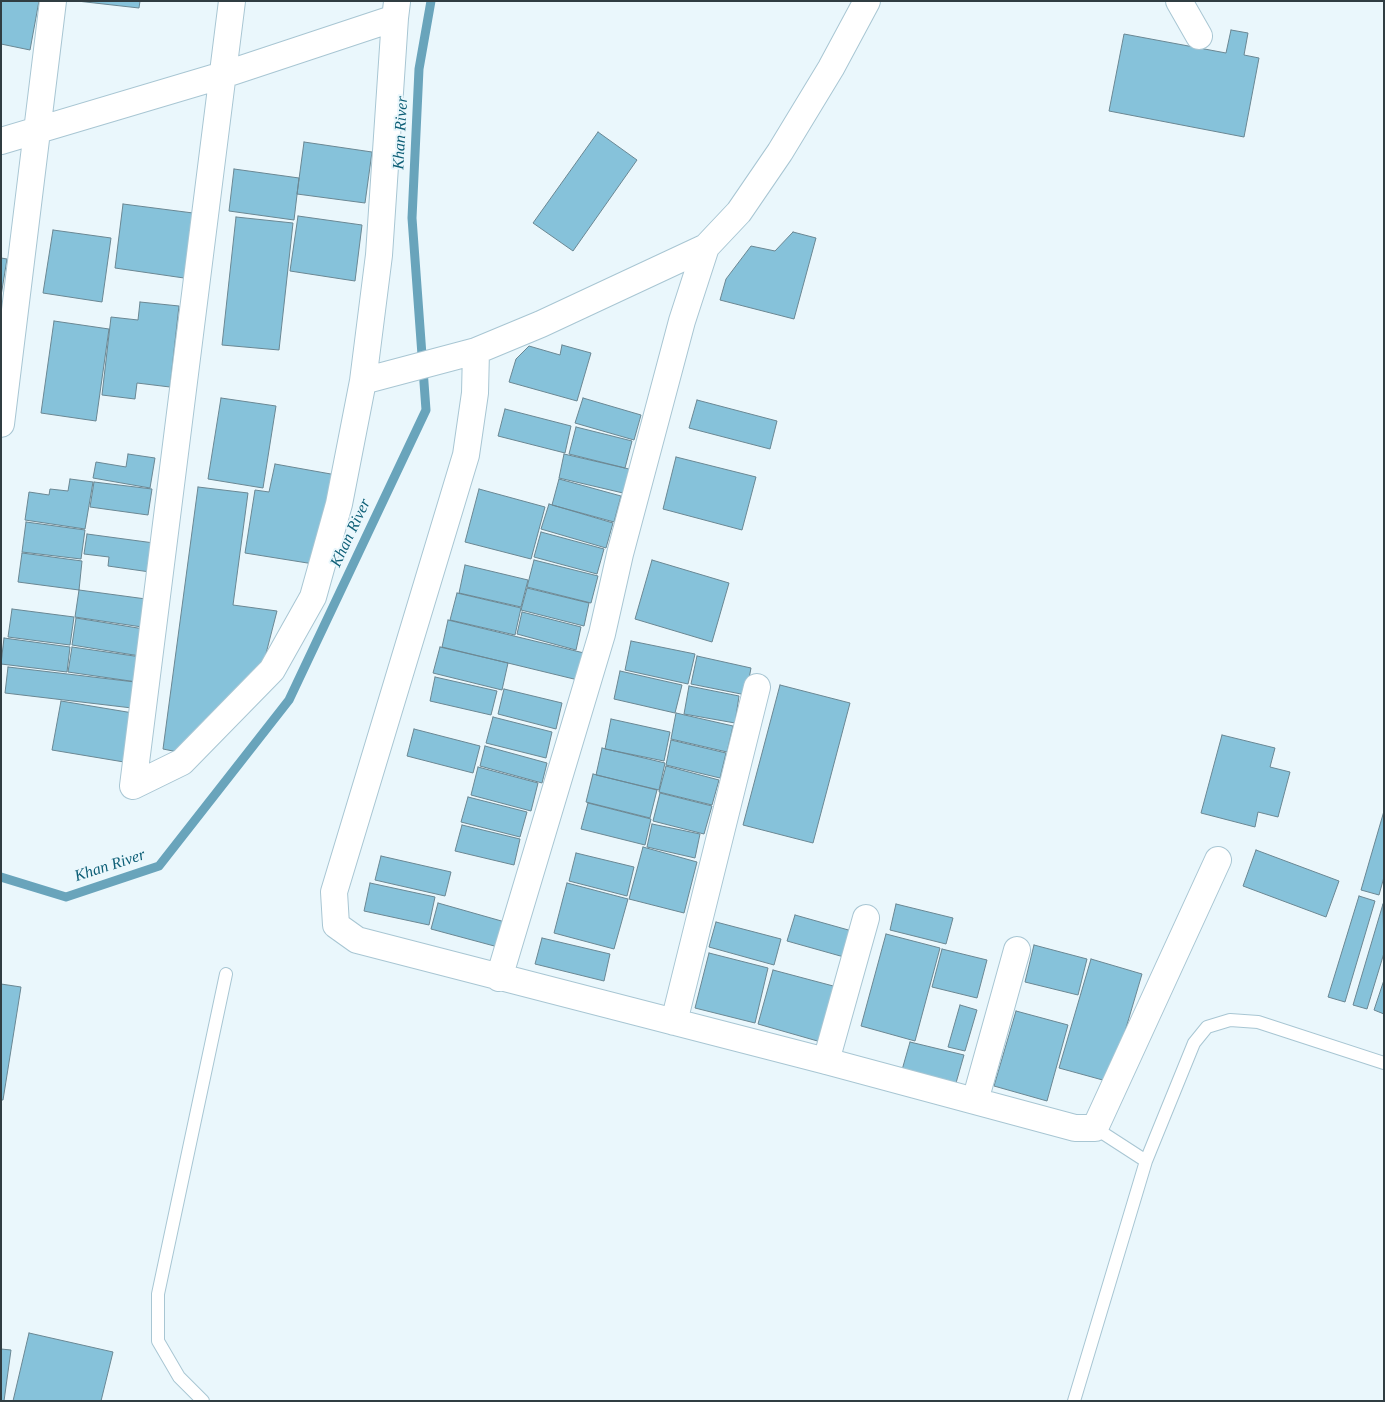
<!DOCTYPE html>
<style>
body{margin:0}
#map{position:relative;width:1385px;height:1402px;overflow:hidden;background:#eaf7fc;font-family:"Times New Roman",serif}
canvas{display:block}
.frame{position:absolute;inset:0;border:2px solid #303d42;pointer-events:none}
</style>
<div id="map">
<canvas width="1385" height="1402"></canvas>
<div class="frame"></div>
</div>
<script>
const ctx = document.querySelector('canvas').getContext('2d');
ctx.lineJoin = 'round';
function poly(rows) {
  const path = new Path2D();
  for (const r of rows) {
    path.moveTo(r[0], r[1]);
    for (let i = 2; i < r.length; i += 2) path.lineTo(r[i], r[i + 1]);
  }
  return path;
}
function strokePath(path, color, width, dash) {
  ctx.strokeStyle = color;
  ctx.lineWidth = width;
  ctx.lineCap = dash ? 'butt' : 'round';
  ctx.setLineDash(dash || []);
  ctx.stroke(path);
}
function fillPath(path, color) {
  ctx.fillStyle = color;
  ctx.fill(path, 'evenodd');
}
function drawText(font, color, halo, rows, align = 'center') {
  ctx.font = font + ' "Times New Roman",serif';
  ctx.lineWidth = 4;
  ctx.setLineDash([]);
  ctx.textBaseline = 'middle';
  ctx.strokeStyle = halo;
  ctx.fillStyle = color;
  for (const [text, x, y, turn = 0] of rows) {
    ctx.save();
    ctx.translate(x, y);
    ctx.rotate((+turn || 0) * Math.PI / 180);
    ctx.textAlign = isNaN(turn) ? turn : align;
    if (halo) ctx.strokeText(text, 0, 0);
    ctx.fillText(text, 0, 0);
    ctx.restore();
  }
}
strokePath(poly([
 [1,877,66,897,159,866,289,700,426,410,412,218,419,69,431,1]
]), '#69a4bb', 9);
const building = poly([
 [1,1,39,1,30,50,1,44,1,1],
 [77,1,140,1,139,8,77,1],
 [1231,30,1248,33,1244,55,1259,58,1244,137,1109,111,1124,34,1226,53,1231,30],
 [598,132,637,160,573,251,533,223,598,132],
 [304,142,372,152,365,203,297,194,304,142],
 [234,169,299,178,294,220,229,211,234,169],
 [123,204,193,213,184,278,115,268,123,204],
 [298,216,362,225,355,281,290,271,298,216],
 [236,217,293,223,279,350,222,345,236,217],
 [53,230,111,238,102,302,43,293,53,230],
 [793,232,816,238,794,319,720,300,726,279,751,246,775,251,793,232],
 [1,258,7,259,1,296,1,258],
 [140,302,179,306,170,387,137,383,135,399,102,395,111,317,138,320,140,302],
 [54,321,109,329,96,421,41,413,54,321],
 [562,345,591,353,577,401,509,382,516,359,529,346,560,355,562,345],
 [221,398,276,406,263,488,208,479,221,398],
 [583,398,641,415,634,440,575,423,583,398],
 [697,400,777,421,770,449,689,428,697,400],
 [505,409,571,426,565,453,498,436,505,409],
 [576,427,632,441,625,468,569,454,576,427],
 [128,454,155,458,150,488,93,478,96,462,126,467,128,454],
 [564,454,629,469,623,493,559,478,564,454],
 [676,457,756,477,742,530,663,509,676,457],
 [275,464,342,476,320,565,245,553,255,490,269,492,275,464],
 [70,479,93,482,85,529,25,520,29,492,49,495,50,489,68,491,70,479],
 [559,479,621,496,614,522,552,505,559,479],
 [94,482,152,489,148,515,90,507,94,482],
 [198,487,248,493,233,605,277,611,261,673,183,753,163,749,198,487],
 [479,489,545,507,531,559,465,542,479,489],
 [549,504,613,523,606,548,541,529,549,504],
 [26,522,85,530,81,559,22,552,26,522],
 [541,532,604,549,597,574,534,557,541,532],
 [87,534,154,543,150,572,108,566,109,557,84,554,87,534],
 [22,553,82,561,79,590,18,582,22,553],
 [534,560,598,576,591,603,527,587,534,560],
 [652,560,729,583,712,642,635,619,652,560],
 [465,565,528,580,521,607,459,593,465,565],
 [527,588,589,603,584,626,521,610,527,588],
 [79,590,146,599,142,627,75,617,79,590],
 [457,593,521,608,515,635,450,620,457,593],
 [12,609,74,617,70,645,8,637,12,609],
 [522,612,581,627,576,650,517,634,522,612],
 [76,618,144,629,140,656,72,645,76,618],
 [448,620,584,653,578,680,442,647,448,620],
 [4,638,70,647,67,672,1,664,4,638],
 [631,641,695,654,688,684,625,670,631,641],
 [72,647,141,657,137,682,68,672,72,647],
 [440,647,508,663,502,690,433,673,440,647],
 [697,656,751,668,746,695,691,684,697,656],
 [8,667,135,682,132,708,5,693,8,667],
 [620,671,682,685,675,713,614,699,620,671],
 [435,677,497,691,491,715,430,701,435,677],
 [780,685,850,703,813,843,743,825,780,685],
 [689,686,739,696,735,723,684,714,689,686],
 [504,689,562,703,556,729,498,714,504,689],
 [61,701,133,713,124,762,52,750,61,701],
 [676,713,733,726,727,752,671,739,676,713],
 [493,717,552,732,546,758,486,743,493,717],
 [611,719,670,732,664,761,605,749,611,719],
 [414,729,480,746,473,773,407,756,414,729],
 [1222,735,1275,748,1270,767,1290,772,1278,817,1258,812,1255,827,1201,813,1222,735],
 [671,740,726,753,720,778,666,765,671,740],
 [485,746,547,763,542,783,480,766,485,746],
 [602,748,665,763,659,790,596,775,602,748],
 [666,766,719,780,712,805,659,792,666,766],
 [478,767,538,783,531,811,471,795,478,767],
 [593,774,657,790,650,818,586,802,593,774],
 [660,793,712,806,704,834,653,821,660,793],
 [468,797,527,812,520,837,461,822,468,797],
 [588,803,651,819,645,845,581,829,588,803],
 [1384,811,1384,877,1379,895,1361,890,1384,811],
 [652,824,700,834,695,858,647,847,652,824],
 [462,825,520,839,514,865,455,851,462,825],
 [643,847,697,862,684,913,629,899,643,847],
 [1256,850,1339,881,1326,917,1243,886,1256,850],
 [576,853,634,867,627,896,569,881,576,853],
 [381,856,451,872,445,896,375,880,381,856],
 [370,883,435,897,429,925,364,911,370,883],
 [567,883,628,899,614,949,554,933,567,883],
 [1359,896,1375,901,1345,1002,1328,997,1359,896],
 [438,903,505,922,498,947,431,929,438,903],
 [896,904,953,918,946,944,890,930,896,904],
 [1383,904,1384,953,1367,1009,1353,1005,1383,904],
 [795,915,852,931,844,957,787,941,795,915],
 [716,922,781,939,774,965,709,947,716,922],
 [886,934,940,948,915,1041,861,1026,886,934],
 [542,938,610,954,604,981,535,964,542,938],
 [1034,945,1087,959,1078,995,1025,982,1034,945],
 [942,949,987,960,977,998,932,987,942,949],
 [709,953,768,968,755,1023,695,1008,709,953],
 [1091,959,1142,974,1110,1082,1059,1068,1091,959],
 [773,970,837,987,821,1042,758,1024,773,970],
 [1384,980,1384,1014,1374,1010,1384,980],
 [1,984,21,987,3,1100,1,1100,1,984],
 [960,1005,977,1010,965,1051,948,1047,960,1005],
 [1016,1011,1068,1025,1047,1101,994,1086,1016,1011],
 [910,1042,964,1055,956,1083,902,1070,910,1042],
 [29,1333,113,1352,101,1401,13,1401,29,1333],
 [1,1349,11,1350,4,1401,1,1401,1,1349]
]);
fillPath(building, '#86c2da');
strokePath(building, '#6a8793', 1);
const lane = poly([
 [1095,1128,1146,1161],
 [203,1401,179,1377,158,1341,158,1294,226,974],
 [1074,1401,1146,1161,1194,1043,1207,1027,1230,1020,1258,1022,1384,1063]
]);
const street = poly([
 [1179,1,1199,36],
 [1,141,223,75,395,18,397,2],
 [476,351,541,324,706,247],
 [363,381,476,351,475,393,466,455,334,892,336,925,357,940,826,1061,1075,1128,1095,1128,1218,860],
 [1,424,53,1],
 [133,786,182,762,272,670,313,597,339,504,363,381,379,255,395,18],
 [133,786,232,1],
 [499,978,602,634,620,554,682,321,706,247,739,212,780,152,831,68,867,1],
 [674,1022,757,687],
 [826,1061,866,918],
 [975,1101,1017,950]
]);
strokePath(lane, '#a8c6d3', 14);
strokePath(street, '#a8c6d3', 28);
strokePath(lane, '#fff', 12);
strokePath(street, '#fff', 26);
drawText('italic 16px', '#0c5e76', '#eaf7fc', [
 ["Khan River",401,133,-87],
 ["Khan River",351,533,-65],
 ["Khan River",110,866,-18]
]);
</script>
